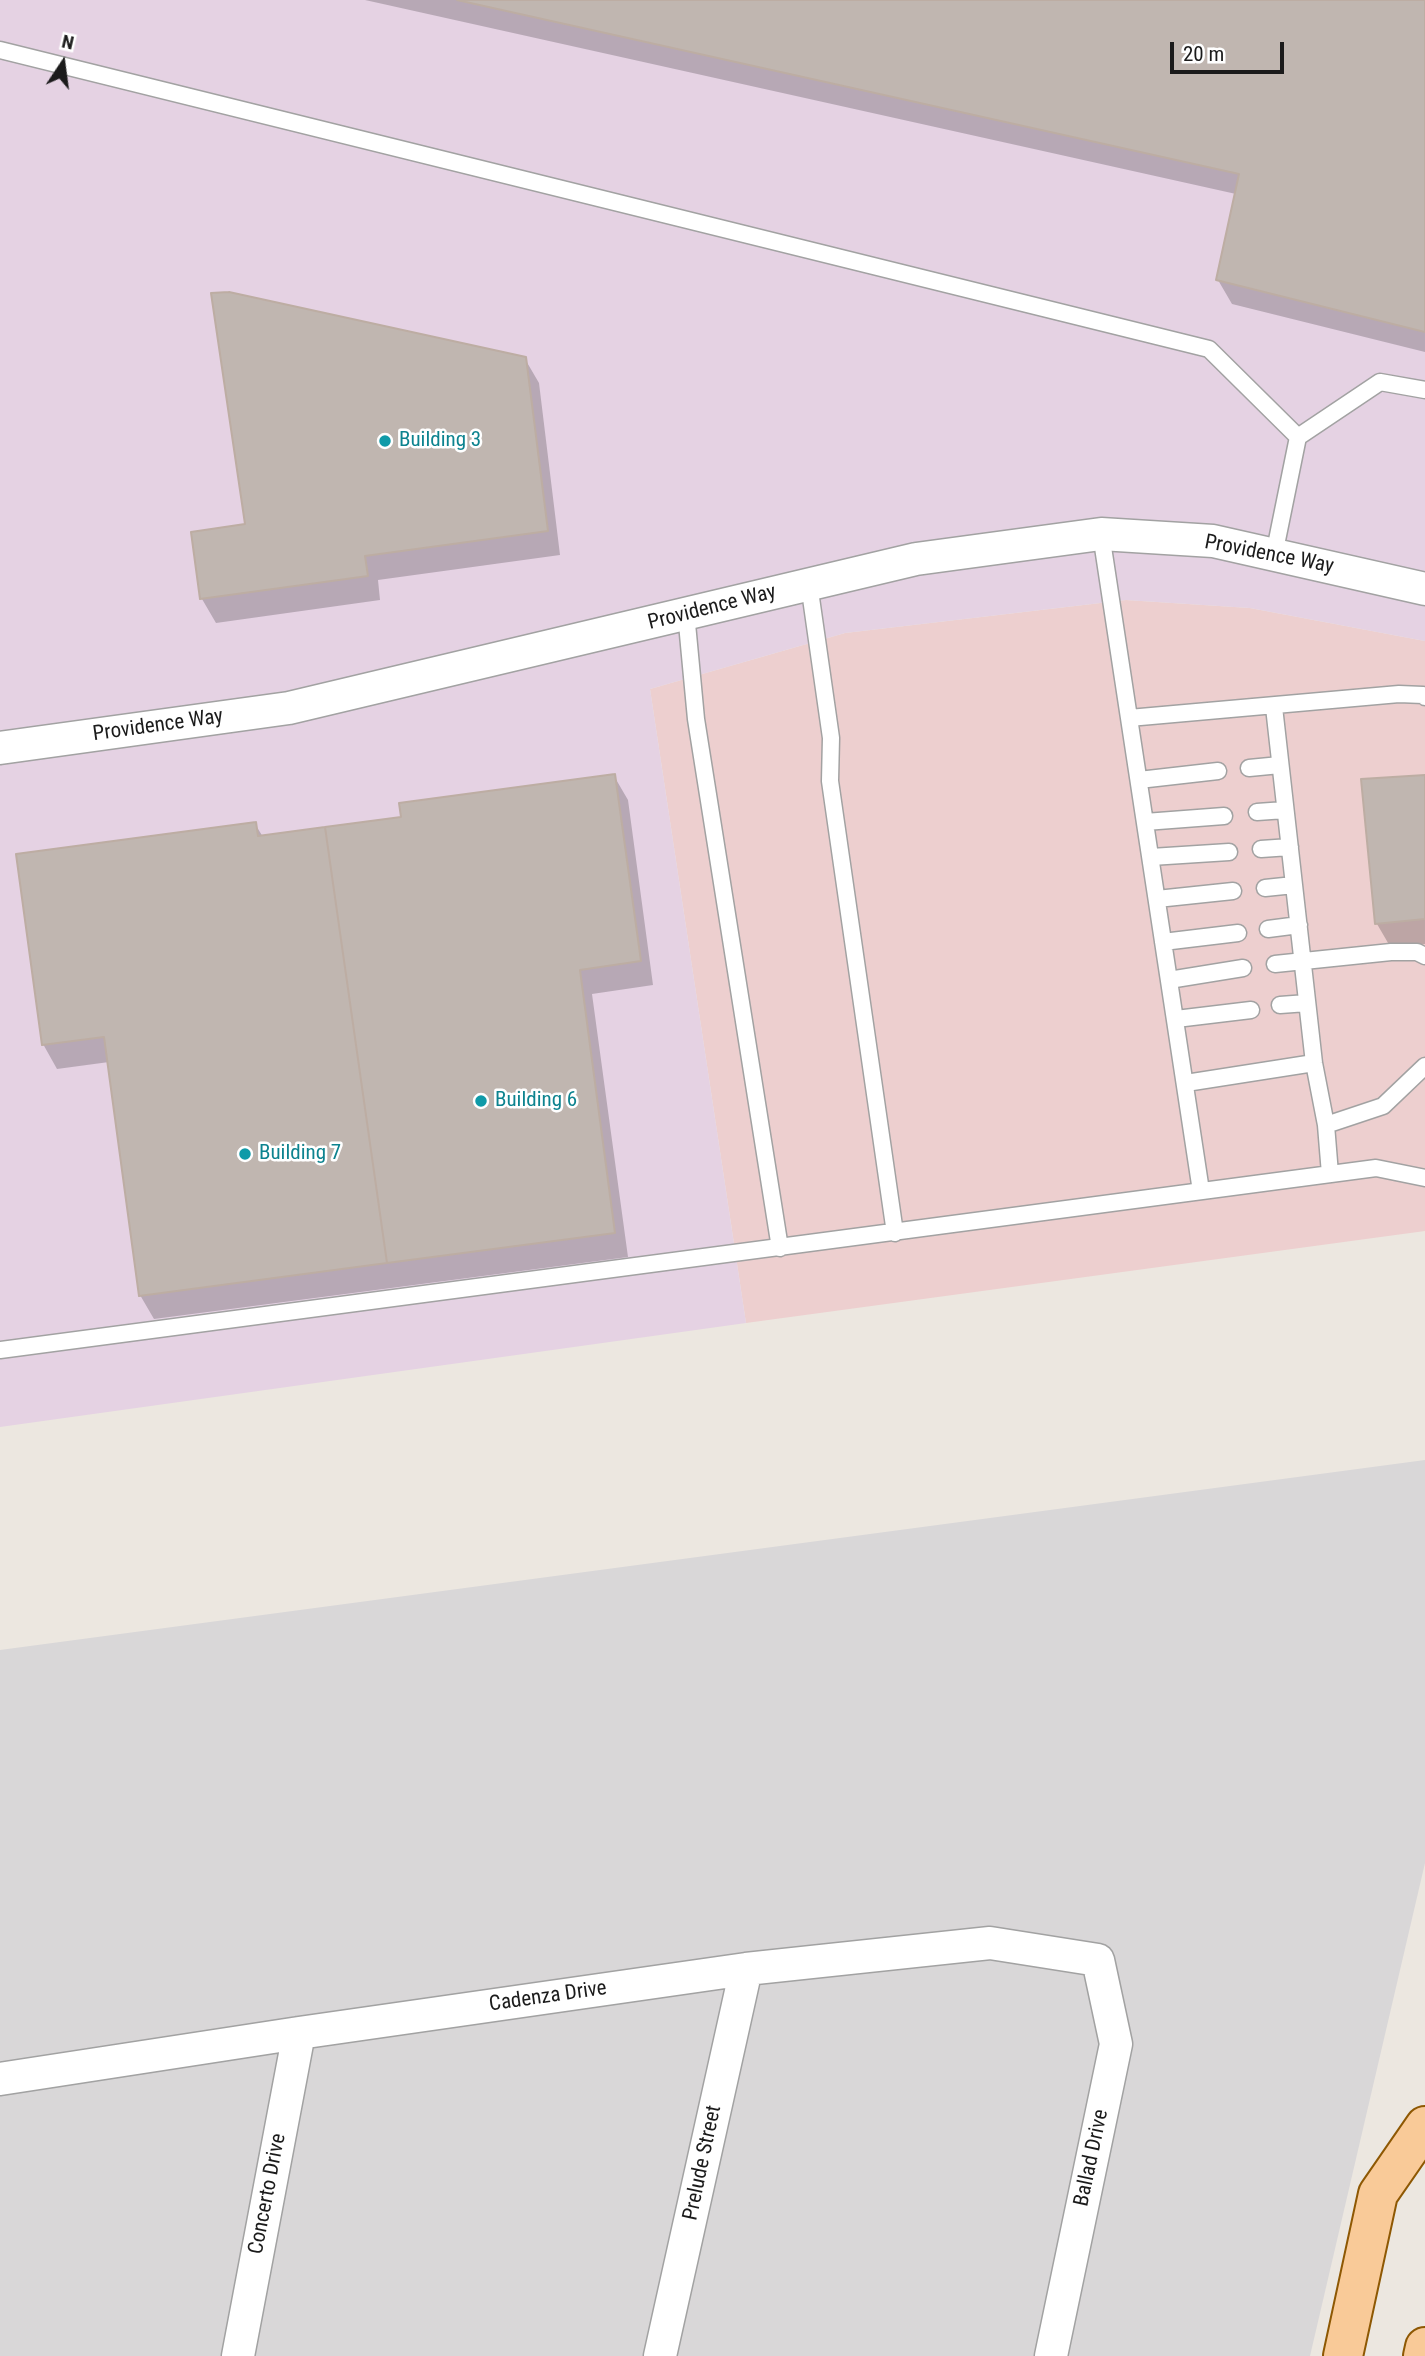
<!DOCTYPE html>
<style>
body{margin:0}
#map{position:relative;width:1425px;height:2356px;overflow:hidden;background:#ece7e0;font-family:"Roboto Condensed",sans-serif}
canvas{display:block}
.north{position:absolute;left:28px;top:28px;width:70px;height:70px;-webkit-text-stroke:5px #fff;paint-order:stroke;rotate:13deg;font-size:19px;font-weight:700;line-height:28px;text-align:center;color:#1b1b1b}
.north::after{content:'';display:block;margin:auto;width:24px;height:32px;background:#1b1b1b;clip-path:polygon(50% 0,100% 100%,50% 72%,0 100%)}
.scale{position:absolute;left:1170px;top:42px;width:114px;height:32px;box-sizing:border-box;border:4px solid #1b1b1b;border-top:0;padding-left:9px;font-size:21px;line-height:24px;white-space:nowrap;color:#1b1b1b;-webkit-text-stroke:5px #fff;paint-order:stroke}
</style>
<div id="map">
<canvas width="1425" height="2356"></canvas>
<div class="north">N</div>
<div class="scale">20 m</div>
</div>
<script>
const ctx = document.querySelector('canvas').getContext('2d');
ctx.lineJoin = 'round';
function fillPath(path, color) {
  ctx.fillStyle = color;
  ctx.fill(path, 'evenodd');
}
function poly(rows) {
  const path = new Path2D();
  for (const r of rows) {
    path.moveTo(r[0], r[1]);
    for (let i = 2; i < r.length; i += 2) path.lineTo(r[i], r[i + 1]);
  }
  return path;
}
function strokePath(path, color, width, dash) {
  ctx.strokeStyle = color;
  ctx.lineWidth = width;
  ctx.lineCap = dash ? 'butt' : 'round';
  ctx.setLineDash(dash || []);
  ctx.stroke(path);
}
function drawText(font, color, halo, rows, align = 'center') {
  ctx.font = font + ' "Roboto Condensed",sans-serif';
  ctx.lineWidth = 5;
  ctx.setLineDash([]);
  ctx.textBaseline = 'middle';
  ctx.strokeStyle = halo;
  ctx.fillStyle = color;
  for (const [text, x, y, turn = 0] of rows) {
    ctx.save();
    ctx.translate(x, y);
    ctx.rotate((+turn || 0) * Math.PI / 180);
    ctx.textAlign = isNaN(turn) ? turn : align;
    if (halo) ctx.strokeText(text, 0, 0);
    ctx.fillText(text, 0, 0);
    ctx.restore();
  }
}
fillPath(poly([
 [1425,1460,1425,1863,1310,2356,0,2356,0,1650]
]), '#d9d7d8');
fillPath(poly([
 [1126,600,1250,608,1425,641,1425,1231,746,1323,650,689,845,633]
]), '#edcfcf');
fillPath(poly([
 [0,0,1425,0,1425,641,1250,608,1126,600,845,633,650,689,746,1323,0,1427]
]), '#e5d2e3');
fillPath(poly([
 [365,0,1425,0,1425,352,1232,304,1218,280,1236,194],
 [525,359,539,383,560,555,378,580,380,600,216,623,202,599,247,526],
 [614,776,628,800,653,985,592,994,628,1257,154,1319,140,1295,109,1062,57,1069,43,1044,255,824,263,837,403,818],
 [1425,776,1425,944,1391,948,1377,924]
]), '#0003');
const building = poly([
 [457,0,1425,0,1425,332,1216,280,1239,174,457,0],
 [229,292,526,357,548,531,365,556,368,576,200,599,191,532,245,524,211,293,229,292],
 [615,774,641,961,580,970,615,1233,387,1263,325,827,401,817,399,803,615,774],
 [1425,775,1425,919,1375,924,1361,779,1425,775],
 [256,822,258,836,325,827,387,1263,139,1296,104,1037,42,1045,16,854,256,822]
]);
fillPath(building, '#c0b6b0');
strokePath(building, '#bdada3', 2);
const lane = poly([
 [0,50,1209,349,1298,437],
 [1101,534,1201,1191],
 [1274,555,1298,437,1380,382,1425,390],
 [809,584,831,738,830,781,895,1233],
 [686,613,696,719,780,1248],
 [1274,707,1314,1063,1326,1125,1330,1174],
 [1129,718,1399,694,1423,695,1425,697],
 [1249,768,1280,765],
 [1139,780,1218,771],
 [1257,812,1285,810],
 [1145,822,1224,816],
 [1261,849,1290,847],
 [1151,857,1229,852],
 [1265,888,1294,885],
 [1157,899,1233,891],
 [1268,929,1299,925],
 [1163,942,1238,933],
 [1275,964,1391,952,1417,952,1425,956],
 [1169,980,1243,968],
 [1280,1005,1307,1003],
 [1176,1019,1251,1010],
 [1186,1083,1314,1063],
 [1326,1125,1383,1106,1425,1066],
 [0,1350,1376,1168,1425,1178]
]);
const street = poly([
 [0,748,289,708,916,559,1101,534,1213,541,1425,589],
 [0,2079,299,2033,746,1969,990,1943,1098,1960,1116,2044,1051,2356],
 [238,2356,299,2033],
 [660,2356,746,1969]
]);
const primary = poly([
 [1343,2356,1378,2194,1425,2126],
 [1423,2356,1425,2347]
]);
strokePath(lane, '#a2a2a2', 19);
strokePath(street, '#a2a2a2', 35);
strokePath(primary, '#8e5803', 42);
strokePath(lane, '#fff', 16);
strokePath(street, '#fff', 32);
strokePath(primary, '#f9ca98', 38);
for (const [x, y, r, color] of [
 [385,441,7,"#0f9aa8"],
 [481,1101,7,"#0f9aa8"],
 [245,1154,7,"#0f9aa8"]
]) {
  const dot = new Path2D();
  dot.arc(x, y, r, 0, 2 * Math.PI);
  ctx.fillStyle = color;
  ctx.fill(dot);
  strokePath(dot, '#fff', 2.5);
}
drawText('21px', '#0d838f', '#fff', [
 ["Building 3",399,441],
 ["Building 6",495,1101],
 ["Building 7",259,1154]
], 'left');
drawText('21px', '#1b1b1b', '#fff', [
 ["Providence Way",1269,555,11],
 ["Providence Way",712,608,-14],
 ["Providence Way",158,726,-8],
 ["Cadenza Drive",548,1997,-8],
 ["Ballad Drive",1092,2158,-78],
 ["Prelude Street",703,2163,-78],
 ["Concerto Drive",268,2194,-79]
]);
</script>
